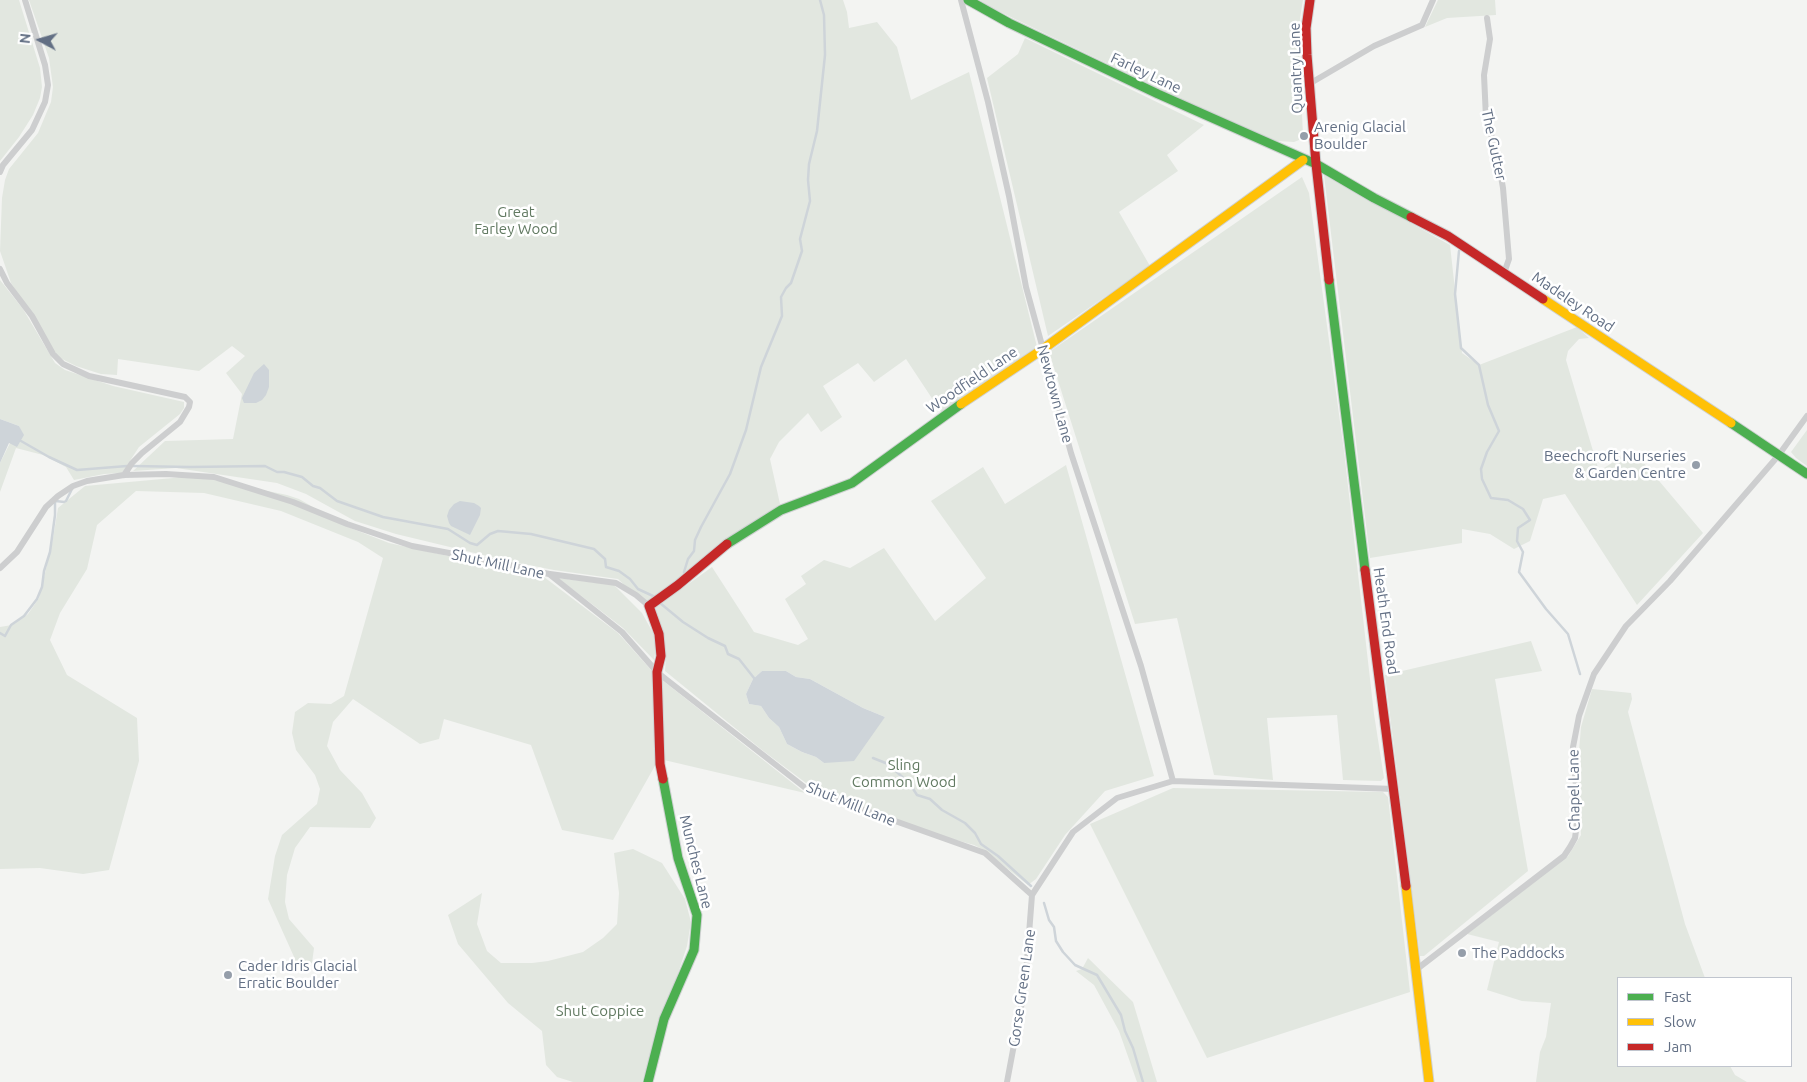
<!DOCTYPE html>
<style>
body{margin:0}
#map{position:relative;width:1807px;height:1082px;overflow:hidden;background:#f3f4f2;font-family:Ubuntu,sans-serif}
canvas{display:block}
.legend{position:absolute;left:1617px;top:977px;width:175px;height:90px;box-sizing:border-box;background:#fff;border:1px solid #c0c5ce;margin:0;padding:6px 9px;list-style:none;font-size:15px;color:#626f84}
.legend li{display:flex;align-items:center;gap:10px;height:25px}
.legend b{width:25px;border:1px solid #c0c5ce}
.north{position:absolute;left:15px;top:15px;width:50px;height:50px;-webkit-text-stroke:4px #fff;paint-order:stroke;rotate:276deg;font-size:14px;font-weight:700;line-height:20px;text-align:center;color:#626f84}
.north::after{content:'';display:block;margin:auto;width:18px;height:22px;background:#626f84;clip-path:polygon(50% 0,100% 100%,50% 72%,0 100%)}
</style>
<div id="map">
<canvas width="1807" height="1082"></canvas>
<ul class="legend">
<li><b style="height:6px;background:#4caf50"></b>Fast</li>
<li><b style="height:6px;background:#ffc107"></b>Slow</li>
<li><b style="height:6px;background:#c62828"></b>Jam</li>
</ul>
<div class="north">N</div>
</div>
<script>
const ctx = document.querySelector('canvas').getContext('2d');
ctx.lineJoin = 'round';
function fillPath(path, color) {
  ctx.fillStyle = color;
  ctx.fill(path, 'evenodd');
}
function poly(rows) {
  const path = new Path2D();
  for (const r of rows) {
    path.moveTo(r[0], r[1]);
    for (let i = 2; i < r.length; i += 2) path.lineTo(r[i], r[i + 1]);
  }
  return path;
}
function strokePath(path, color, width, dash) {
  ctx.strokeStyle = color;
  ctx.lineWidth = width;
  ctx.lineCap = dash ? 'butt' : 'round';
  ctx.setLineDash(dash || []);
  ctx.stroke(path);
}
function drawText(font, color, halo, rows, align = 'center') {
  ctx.font = font + ' Ubuntu,sans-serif';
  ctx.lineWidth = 5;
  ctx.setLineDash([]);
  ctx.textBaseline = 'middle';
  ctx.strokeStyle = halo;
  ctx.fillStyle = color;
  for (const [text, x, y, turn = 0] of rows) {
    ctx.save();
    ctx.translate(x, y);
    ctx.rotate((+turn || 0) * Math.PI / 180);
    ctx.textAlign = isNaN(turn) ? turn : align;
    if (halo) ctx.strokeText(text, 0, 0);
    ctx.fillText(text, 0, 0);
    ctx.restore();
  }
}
fillPath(poly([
 [0,0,19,0,40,68,42,87,40,98,33,115,19,137,0,161],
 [29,0,843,0,847,12,849,28,877,22,897,47,911,100,969,72,1037,347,941,412,906,359,874,382,858,363,823,386,842,417,821,432,808,413,779,442,770,459,780,504,728,538,646,606,618,579,554,570,508,561,396,534,355,521,306,494,277,483,176,468,133,471,165,441,233,439,242,394,226,373,245,356,232,346,199,371,118,359,117,375,101,374,76,366,58,357,11,283,0,251,2,198,5,180,9,169,38,133,51,102,53,87,49,58],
 [980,0,1303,0,1300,18,1299,49,1303,135,1299,140,1294,142,1277,141,1181,99,988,6],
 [1438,0,1495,0,1496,15,1447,18,1425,27],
 [1025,38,1204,125,1167,155,1178,171,1119,212,1150,266,1048,336,987,78,1018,54],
 [1324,175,1450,245,1462,353,1479,365,1577,327,1589,338,1579,339,1568,351,1566,360,1599,471,1633,450,1703,533,1637,605,1565,494,1543,499,1530,541,1514,549,1490,534,1462,529,1462,543,1370,558],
 [1302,177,1309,193,1344,451,1374,714,1384,778,1381,781,1343,780,1337,715,1267,718,1273,780,1214,775,1177,618,1135,624,1049,352],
 [0,280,23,309,55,363,65,370,113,386,184,402,184,408,180,414,139,447,122,473,104,474,74,480,66,467,43,455,16,448,0,492,0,463,10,443,22,433,19,426,0,419],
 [1807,430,1807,466,1796,458,1791,452],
 [1066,465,1154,776,1105,791,1065,835,1036,879,1028,885,984,850,974,845,909,827,810,786,762,750,665,671,666,656,663,632,655,608,712,567,754,632,798,645,808,639,785,599,806,584,801,576,824,560,850,568,884,548,935,621,986,578,931,501,983,467,1005,504],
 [762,671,786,671,796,677,810,679,863,708,885,717,824,763,816,757,802,752,787,744,779,727,769,718,761,706,749,704,746,694,753,679],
 [195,476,287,495,299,499,348,527,389,543,544,577,618,633,652,671,656,764,613,840,562,830,531,745,444,719,439,739,420,744,353,699,333,722,327,746,340,770,362,793,376,818,370,828,310,827,295,848,287,875,285,902,289,919,314,948,312,963,296,965,295,959,268,899,275,856,282,835,317,804,320,789,315,775,296,750,292,733,295,712,308,703,331,704,344,696,383,558,358,542,281,511,204,493,136,491,97,525,87,569,60,613,50,640,67,675,137,718,139,761,109,870,83,874,40,868,0,869,0,627,12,625,28,614,39,598,52,544,58,508,85,486],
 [558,578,614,585,642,613,657,640,654,660,623,628],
 [1531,641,1542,671,1495,679,1528,871,1424,956,1420,956,1385,675],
 [661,679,805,793,664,760],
 [1592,689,1631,693,1632,699,1628,712,1685,924,1705,978,1618,978,1618,1066,1730,1066,1735,1075,1747,1082,1536,1082,1540,1052,1546,1037,1551,1003,1522,1001,1487,990,1499,942,1467,934,1568,856,1581,835,1578,763,1581,727],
 [1173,788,1383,792,1388,797,1410,992,1207,1058,1090,824],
 [633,849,662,863,685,899,691,922,687,946,642,1082,573,1082,557,1077,546,1065,542,1031,508,1003,458,944,448,915,482,893,477,924,487,951,501,963,532,963,548,961,583,952,603,938,617,924,619,893,614,853],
 [1088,958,1133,1002,1157,1082,1137,1082,1119,1031,1094,985,1076,971,1082,969]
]), '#e2e7e0');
fillPath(poly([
 [264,364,269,370,269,387,266,395,262,400,256,403,244,403,242,398,254,373],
 [0,419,19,426,24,435,17,447,9,443,0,463],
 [460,501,474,503,479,506,481,508,480,515,470,535,451,526,449,523,447,516,449,510,454,504],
 [762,671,786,671,796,677,810,679,863,708,885,717,854,761,824,763,816,757,802,752,787,744,779,727,769,718,761,706,749,704,746,694,753,679]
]), '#ced4d9');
strokePath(poly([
 [1459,251,1455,294,1461,348,1479,365,1488,405,1499,431,1487,452,1481,469,1482,479,1491,498,1508,500,1523,509,1530,520,1518,528,1517,541,1523,552,1519,572,1546,609,1568,634,1580,674],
 [21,441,49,457,77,470,127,466],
 [133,466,190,467,265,466,277,472,284,472,302,477,313,486,320,488,337,501,383,517,448,529,470,543,477,545,490,534,498,531,531,534,594,549,605,559,606,567,619,571,630,579,638,589,653,596],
 [684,572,688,559,694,551,695,540,701,527,730,474,746,430,761,367,782,316,781,297,786,288,791,283,802,251,800,239,810,201,808,180,809,164,817,131,825,55,824,15,820,0],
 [660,603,683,622,708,638,725,646,728,654,739,659,754,678],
 [0,633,5,636,11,625,24,616,37,599,42,587,44,571,50,552,55,515,55,502,56,501,64,502,66,501,72,489],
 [873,758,888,764,910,784,917,795,930,799,942,810,965,823,975,833,981,844,998,856,1031,886],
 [1044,903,1049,920,1054,927,1056,941,1063,952,1075,965,1097,975,1121,1015,1125,1031,1133,1048,1143,1082]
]), '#ced4d9', 2.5);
const fast = poly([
 [968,0,1009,23,1158,94,1316,164,1374,198,1411,217],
 [1329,280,1365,570],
 [1731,423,1807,474],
 [727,544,781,510,852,483,961,404],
 [648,1082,664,1019,694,950,697,915,678,858,663,779]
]);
const slow = poly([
 [1543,299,1731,423],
 [961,404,1043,349,1303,160],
 [1406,886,1429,1082]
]);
const jam = poly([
 [1310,0,1306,28,1307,55,1316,164,1329,280],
 [1411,217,1448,236,1543,299],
 [1365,570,1406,886],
 [663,779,660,764,657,672,661,656,659,634,649,606,678,585,727,544]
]);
strokePath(fast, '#ced1d2', 11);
strokePath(slow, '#ced1d2', 11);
strokePath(jam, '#ced1d2', 11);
strokePath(poly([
 [961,0,988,102,1009,196,1026,287,1043,349,1071,453,1141,666,1173,781],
 [1487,18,1490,39,1484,75,1486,118,1497,154,1503,188,1509,259,1504,273],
 [1309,84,1374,46,1422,25,1433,0],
 [0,172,3,165,32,130,45,102,48,85,45,65,25,0],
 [0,269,7,283,32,316,53,354,63,364,89,376,185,397,190,402,189,407,180,422,142,453,132,463,124,475],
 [0,568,17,552,46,507,58,496,73,486,87,481,124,475,166,474,214,477,293,502,347,524,412,546,502,563,549,574,622,632,657,672,667,680,808,790,985,853,1032,895],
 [550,574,616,583,636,595,649,606],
 [1417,969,1564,856,1570,847,1575,838,1577,823,1577,801,1573,747,1579,716,1594,674,1626,626,1670,581,1778,456,1807,416],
 [1007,1082,1025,986,1032,895,1073,832,1117,798,1173,781,1394,789]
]), '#cdcecf', 6);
strokePath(fast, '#4caf50', 9);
strokePath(slow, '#ffc107', 9);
strokePath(jam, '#c62828', 9);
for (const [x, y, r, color] of [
 [1304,136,5,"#959eaa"],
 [1696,465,5,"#959eaa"],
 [1462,953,5,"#959eaa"],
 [228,975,5,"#959eaa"]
]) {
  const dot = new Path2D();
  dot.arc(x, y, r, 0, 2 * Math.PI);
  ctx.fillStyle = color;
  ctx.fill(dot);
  strokePath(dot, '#fff', 2);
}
drawText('15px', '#626f84', '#fff', [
 ["Quantry Lane",1296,68,-92],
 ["Farley Lane",1146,73,25],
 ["The Gutter",1494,145,78],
 ["Madeley Road",1573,302,34],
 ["Woodfield Lane",972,380,-34],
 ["Newtown Lane",1055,394,75],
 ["Shut Mill Lane",498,564,12],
 ["Heath End Road",1386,621,82],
 ["Chapel Lane",1574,790,-91],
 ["Shut Mill Lane",851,804,22],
 ["Munches Lane",696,862,76],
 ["Gorse Green Lane",1022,988,-82]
]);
drawText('15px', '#626f84', '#fff', [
 ["Arenig Glacial",1314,127],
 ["Boulder",1314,144],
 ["Beechcroft Nurseries",1686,456,"right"],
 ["& Garden Centre",1686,473,"right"],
 ["The Paddocks",1472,953],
 ["Cader Idris Glacial",238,966],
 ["Erratic Boulder",238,983]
], 'left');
drawText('15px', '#627a62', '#fff', [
 ["Great",516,212],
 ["Farley Wood",516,229],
 ["Sling",904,765],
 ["Common Wood",904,782],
 ["Shut Coppice",600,1011]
]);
</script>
